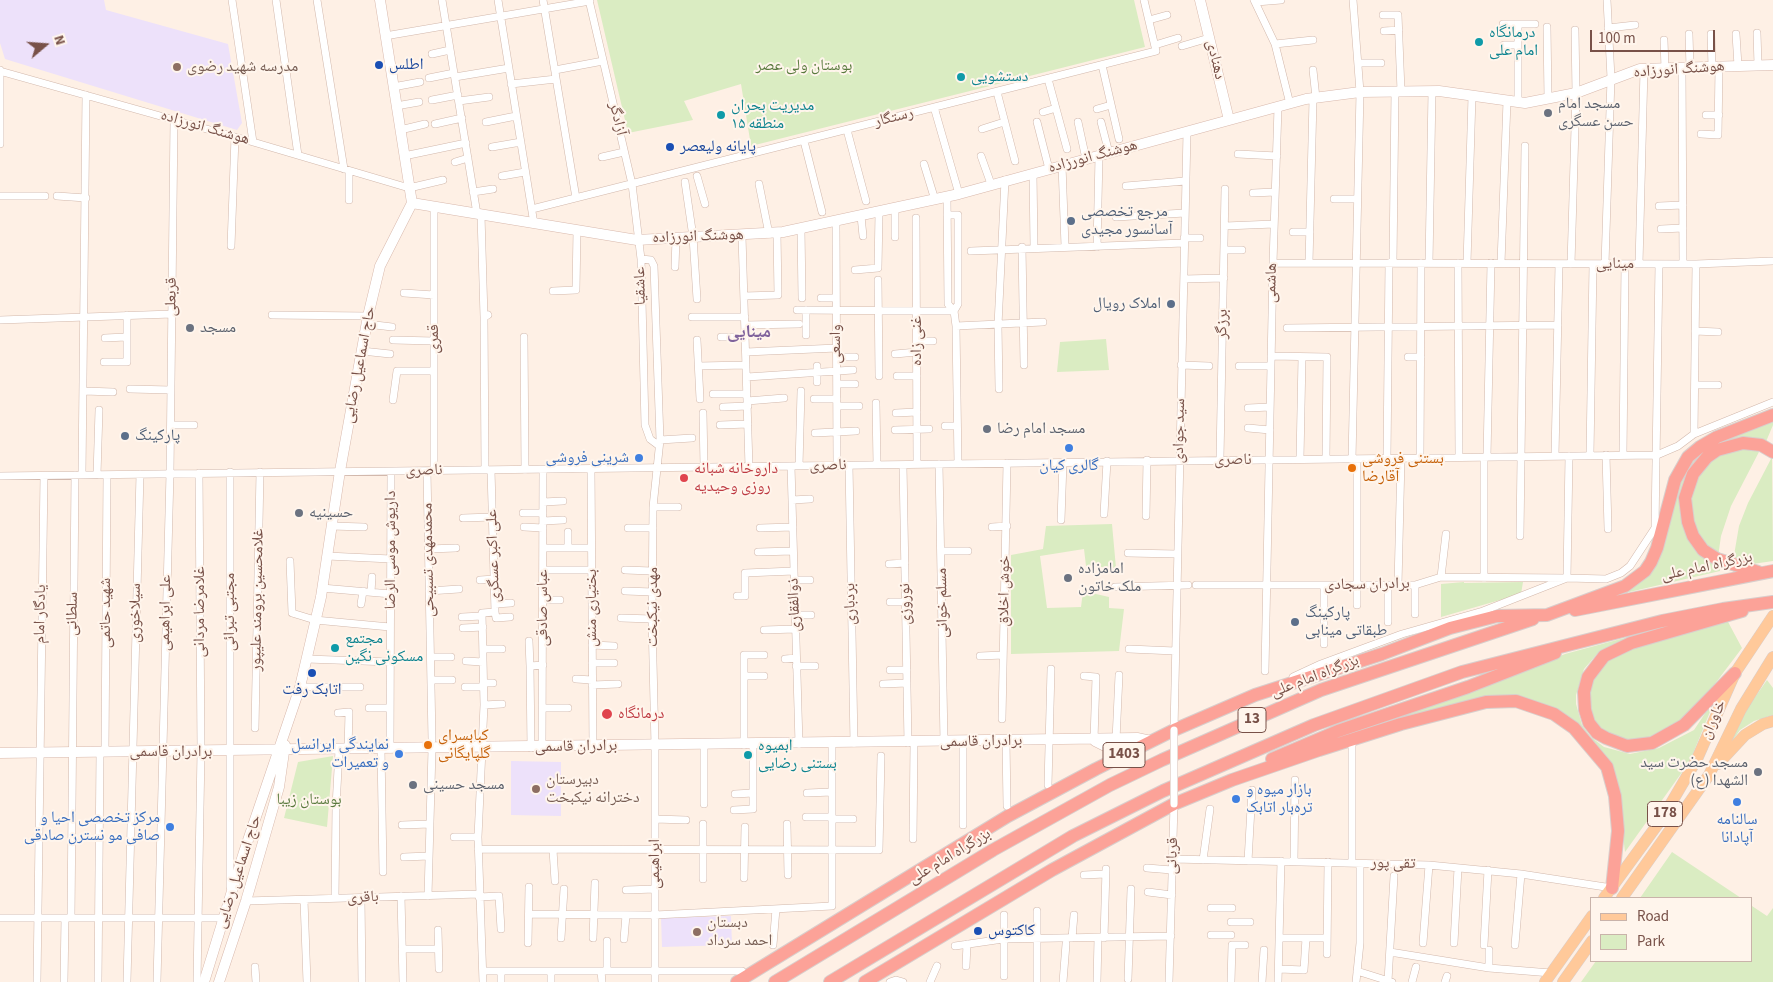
<!DOCTYPE html>
<meta charset="utf-8">
<style>
body{margin:0}
#map{position:relative;width:1773px;height:982px;overflow:hidden;background:#fef0e5;font-family:"Source Sans 3",sans-serif}
canvas{display:block}
.legend{position:absolute;left:1590px;top:897px;width:162px;height:65px;box-sizing:border-box;background:#fff5ec;border:1px solid #c9b3aa;margin:0;padding:6px 9px;list-style:none;font-size:15px;color:#785148}
.legend li{display:flex;align-items:center;gap:10px;height:25px}
.legend b{width:25px;border:1px solid #c9b3aa}
.north{position:absolute;left:20px;top:20px;width:50px;height:50px;-webkit-text-stroke:4px #fff5ec;paint-order:stroke;rotate:72deg;font-size:14px;font-weight:700;line-height:20px;text-align:center;color:#785148}
.north::after{content:'';display:block;margin:auto;width:18px;height:22px;background:#785148;clip-path:polygon(50% 0,100% 100%,50% 72%,0 100%)}
.scale{position:absolute;left:1590px;top:30px;width:125px;height:22px;box-sizing:border-box;border:2px solid #785148;border-top:0;padding-left:6px;font-size:15px;line-height:18px;white-space:nowrap;color:#785148;-webkit-text-stroke:4px #fff5ec;paint-order:stroke}
</style>
<div id="map">
<canvas width="1773" height="982"></canvas>
<ul class="legend">
<li><b style="height:6px;background:#ffc99a"></b>Road</li>
<li><b style="height:14px;background:#daecc2"></b>Park</li>
</ul>
<div class="north">N</div>
<div class="scale">100 m</div>
</div>
<script>
const ctx = document.querySelector('canvas').getContext('2d');
ctx.lineJoin = 'round';
function fillPath(path, color) {
  ctx.fillStyle = color;
  ctx.fill(path, 'evenodd');
}
function poly(rows) {
  const path = new Path2D();
  for (const r of rows) {
    path.moveTo(r[0], r[1]);
    for (let i = 2; i < r.length; i += 2) path.lineTo(r[i], r[i + 1]);
  }
  return path;
}
function strokePath(path, color, width, dash) {
  ctx.strokeStyle = color;
  ctx.lineWidth = width;
  ctx.lineCap = dash ? 'butt' : 'round';
  ctx.setLineDash(dash || []);
  ctx.stroke(path);
}
function drawText(font, color, halo, rows, align = 'center') {
  ctx.font = font + ' "Source Sans 3","Noto Naskh Arabic",sans-serif';
  ctx.lineWidth = 4;
  ctx.setLineDash([]);
  ctx.textBaseline = 'middle';
  ctx.strokeStyle = halo;
  ctx.fillStyle = color;
  for (const [text, x, y, turn = 0] of rows) {
    ctx.save();
    ctx.translate(x, y);
    ctx.rotate((+turn || 0) * Math.PI / 180);
    ctx.textAlign = isNaN(turn) ? turn : align;
    if (halo) ctx.strokeText(text, 0, 0);
    ctx.fillText(text, 0, 0);
    ctx.restore();
  }
}
fillPath(poly([
 [0,0,104,0,106,10,228,44,242,123,237,130,5,59,0,43],
 [511,761,561,762,561,816,511,815],
 [731,916,732,945,662,947,661,918]
]), '#ede1fa');
fillPath(poly([
 [597,0,1134,0,1145,47,751,146,741,84,684,101,693,120,628,133],
 [1106,339,1109,370,1057,372,1060,342],
 [1773,418,1773,425,1765,444,1705,453,1684,518,1720,565,1720,571,1599,599,1634,584,1677,492,1685,470,1705,448],
 [1733,448,1760,450,1731,506,1721,536,1718,557,1696,533,1689,497,1705,463],
 [1772,457,1773,561,1732,567,1739,526,1748,503],
 [1112,524,1116,568,1086,566,1084,549,1040,556,1047,608,1081,607,1083,591,1109,597,1109,608,1124,609,1119,651,1011,654,1011,555,1043,549,1046,526],
 [1464,582,1464,583,1523,582,1521,594,1441,617,1441,584],
 [1727,620,1742,648,1702,701,1670,732,1628,744,1604,733,1593,718,1590,710,1590,685,1601,666,1617,654],
 [1665,627,1625,641,1597,654,1584,669,1576,695,1576,704,1582,725,1591,737,1604,747,1630,754,1659,748,1694,730,1716,697,1690,761,1625,852,1618,794,1587,736,1516,697,1309,747,1525,671,1565,654],
 [1767,680,1773,688,1773,715,1754,721,1740,730,1722,756,1746,710],
 [333,756,327,827,284,818,298,762],
 [1672,852,1741,898,1640,898],
 [1752,906,1767,916,1773,908,1773,982,1581,982,1596,961,1752,961]
]), '#daecc2');
const street = poly([
 [232,0,253,142],
 [276,0,298,155],
 [317,0,344,169],
 [442,0,477,214],
 [498,0,534,224],
 [543,0,576,198],
 [589,0,632,184,641,259,645,425,650,439,658,445],
 [1254,0,1275,44,1290,104],
 [1256,2,1281,0],
 [1383,15,1398,15,1401,91],
 [1149,20,1167,15],
 [1503,24,1535,24],
 [1547,27,1548,99],
 [1608,28,1635,25],
 [1384,31,1399,30],
 [1757,33,1758,65],
 [1689,34,1690,68],
 [1711,34,1712,67],
 [1736,34,1738,66],
 [385,36,590,1],
 [1664,40,1665,69],
 [1275,44,1313,40],
 [1155,45,1178,38],
 [1504,45,1518,45],
 [1182,46,1209,38],
 [432,54,450,50],
 [1358,63,1381,63],
 [1102,65,1119,139],
 [1682,68,1683,264],
 [0,70,0,144],
 [555,70,603,61],
 [1313,70,1316,98],
 [0,71,253,142,409,188,443,180],
 [455,77,509,68],
 [429,78,454,73],
 [1048,79,1067,149],
 [511,84,556,79],
 [393,87,420,82],
 [997,92,1015,161],
 [432,100,458,95],
 [459,101,489,97],
 [1518,102,1518,24],
 [396,106,419,102],
 [934,107,959,194],
 [1097,109,1111,105],
 [1043,112,1056,108],
 [1706,115,1719,115],
 [486,122,516,116],
 [1037,122,1049,169],
 [1078,122,1086,159],
 [1101,122,1109,153],
 [435,124,462,118],
 [982,129,1004,122],
 [400,130,425,124],
 [847,130,866,201],
 [1701,134,1718,135,1719,67],
 [804,141,822,212],
 [492,147,521,142],
 [1238,154,1277,156],
 [404,156,466,143],
 [981,156,991,184],
 [602,157,624,152],
 [455,162,468,158],
 [924,164,935,200],
 [1062,165,1065,246],
 [1033,173,1034,247],
 [502,176,525,172],
 [697,176,705,204],
 [685,182,693,237,697,299],
 [759,184,769,234],
 [1126,186,1185,181],
 [473,192,493,189],
 [1253,193,1275,192],
 [0,196,45,196],
 [57,196,86,198],
 [947,197,948,304,954,311,956,326,958,464],
 [1334,199,1357,199],
 [349,200,349,171],
 [1659,206,1683,205],
 [434,207,434,471],
 [532,209,1156,51,1144,0],
 [481,215,484,317],
 [861,216,863,236],
 [1116,217,1185,213],
 [916,218,917,464],
 [836,222,837,465],
 [1225,226,1274,224],
 [801,229,802,298],
 [1661,229,1683,228],
 [1293,232,1310,232],
 [742,236,749,467],
 [895,237,895,209],
 [1184,238,1200,238],
 [231,246,235,137],
 [1022,247,1024,365],
 [1097,247,1099,156],
 [1224,250,1242,250],
 [971,251,1184,243],
 [641,259,651,260,654,266,660,440,653,507,652,619,655,746,655,982],
 [1273,263,1696,264,1773,261],
 [1309,263,1313,99],
 [1393,263,1395,91],
 [1429,263,1432,91],
 [1458,263,1459,457],
 [1467,263,1472,96],
 [1501,263,1507,101],
 [1571,264,1576,93,1575,30],
 [1605,264,1611,78,1607,0],
 [1639,264,1644,69],
 [675,267,676,238],
 [855,270,878,268,879,213],
 [1184,279,1224,278],
 [878,280,879,376],
 [553,291,576,290,577,230],
 [404,293,434,295],
 [744,296,778,295,777,233],
 [821,298,836,298],
 [797,310,954,311,958,304,958,215,947,215],
 [806,310,806,335],
 [272,315,368,316],
 [692,317,745,317],
 [0,320,172,314],
 [367,324,392,327],
 [745,325,799,324],
 [956,326,1043,322],
 [1287,328,1558,325],
 [1695,331,1718,332],
 [524,337,525,470],
 [721,337,745,337],
 [105,338,126,337],
 [393,340,434,341],
 [697,340,700,399],
 [917,341,933,341],
 [362,351,390,354],
 [746,352,837,348],
 [895,354,917,352],
 [1271,356,1327,357,1326,459],
 [837,357,855,357],
 [1408,357,1421,357],
 [104,362,127,362,127,315],
 [1181,365,1209,366],
 [699,366,746,365],
 [817,366,817,382],
 [1239,366,1271,366],
 [897,376,917,376],
 [747,377,853,370],
 [837,384,855,384],
 [1695,385,1718,385],
 [130,389,171,390],
 [999,389,998,325,1005,180],
 [84,391,113,392],
 [713,394,747,394],
 [814,399,837,399],
 [393,400,397,371,434,371],
 [747,401,784,398],
 [876,403,877,465],
 [837,406,859,406],
 [723,407,748,406],
 [1248,408,1270,407],
 [703,413,704,467],
 [896,413,917,412],
 [171,425,194,425],
 [720,425,748,424],
 [945,426,957,426],
 [1248,428,1270,430],
 [895,430,929,429],
 [815,433,856,431],
 [1694,434,1696,264],
 [660,440,692,438],
 [1590,455,1593,264],
 [1606,455,1608,529],
 [1623,455,1625,264],
 [1555,456,1559,264],
 [1484,457,1484,578],
 [1487,457,1491,263],
 [1387,458,1389,263],
 [1420,458,1421,263],
 [1220,459,1225,189],
 [1300,459,1302,357],
 [1352,459,1360,92,1353,0],
 [939,464,944,742],
 [849,465,854,743],
 [903,465,908,743],
 [791,466,799,744],
 [799,466,801,391],
 [591,469,593,747],
 [485,470,484,317,488,315],
 [427,471,432,740],
 [230,472,230,887],
 [82,475,86,95],
 [97,475,99,410],
 [0,476,1657,455,1678,446,1694,434,1773,402],
 [792,500,810,499],
 [543,502,563,501],
 [653,507,678,507],
 [523,513,543,513],
 [1104,514,1107,461],
 [1146,516,1147,460],
 [463,518,493,517],
 [1061,520,1063,462],
 [543,521,563,520],
 [331,526,364,527],
 [524,527,543,528],
 [992,527,1007,526],
 [628,528,653,528],
 [760,528,793,527],
 [1520,536,1525,146],
 [543,548,591,548],
 [568,548,568,532],
 [429,549,456,548],
 [942,551,968,551],
 [758,552,793,551],
 [1128,553,1177,554],
 [327,556,391,559],
 [290,561,292,613,315,620,390,627],
 [889,564,905,563],
 [543,570,592,570],
 [625,570,652,571],
 [1441,577,1446,534],
 [480,580,495,579],
 [794,580,810,580],
 [1196,585,1415,585,1441,577,1567,578,1569,456],
 [1398,585,1401,458],
 [1415,585,1415,614],
 [1324,586,1324,644],
 [1115,587,1188,585],
 [322,588,391,594],
 [429,591,459,589],
 [625,591,653,592],
 [371,592,372,577],
 [737,596,745,596,745,573,794,571],
 [543,600,560,600],
 [890,602,906,602],
 [361,604,363,591],
 [495,604,511,603],
 [1357,605,1357,459],
 [495,612,496,618,510,617],
 [795,615,811,615],
 [462,617,482,616],
 [621,618,652,619],
 [1388,622,1388,585],
 [463,628,483,627],
 [764,630,795,629],
 [529,641,530,666],
 [592,645,614,646],
 [483,649,502,649],
 [1129,649,1175,651],
 [980,656,1003,655],
 [431,657,451,657],
 [307,659,390,662],
 [785,659,796,658],
 [466,661,483,662],
 [592,663,614,663],
 [796,666,815,666],
 [890,670,907,670],
 [1265,671,1273,263,1278,107],
 [744,676,764,676],
 [1084,676,1096,677,1094,740],
 [1293,677,1321,664,1402,634,1483,611,1567,578,1606,579,1621,573,1630,566,1655,528,1659,264],
 [576,679,592,680],
 [431,680,452,680],
 [483,683,493,683],
 [883,684,907,683],
 [592,685,618,684],
 [300,687,360,687],
 [465,687,483,687],
 [484,705,502,704],
 [369,708,390,708],
 [543,708,568,708],
 [338,713,349,712,348,750],
 [1002,719,1007,463],
 [255,728,260,472],
 [1174,730,1187,132],
 [1116,740,1119,675],
 [1006,741,1007,806],
 [963,742,963,825],
 [704,745,704,804],
 [744,745,744,655,764,655],
 [542,747,543,470],
 [531,748,530,666,543,665],
 [381,749,383,872],
 [390,749,391,472],
 [105,752,107,475],
 [1048,785,1051,669],
 [807,793,832,792],
 [735,794,753,793],
 [734,810,753,809,753,745],
 [806,817,832,817],
 [655,819,686,820],
 [832,819,853,819],
 [787,824,788,875],
 [402,825,430,824],
 [454,837,478,837],
 [913,839,914,743],
 [478,849,879,850,881,756],
 [553,850,555,881],
 [404,857,429,856],
 [1173,859,1429,865,1521,874,1612,888],
 [1203,860,1210,809],
 [1248,861,1252,790],
 [1294,862,1295,780],
 [1352,863,1352,739],
 [1147,868,1172,870],
 [1084,875,1105,874],
 [744,878,745,827],
 [703,879,703,824],
 [626,890,655,889],
 [1148,892,1172,895],
 [401,896,403,982],
 [428,896,432,749],
 [479,897,499,896,501,929],
 [335,898,336,807,339,750],
 [361,898,362,982],
 [304,900,307,982],
 [246,901,479,894],
 [1211,908,1232,908],
 [530,914,655,915,832,906,832,744],
 [0,918,224,918],
 [71,918,75,475],
 [1231,922,1250,922],
 [438,930,439,969],
 [1211,935,1231,935],
 [561,938,564,889],
 [593,938,595,883],
 [1072,938,1074,915],
 [1104,938,1106,869],
 [1280,938,1327,938],
 [624,939,626,915],
 [528,943,529,887],
 [1423,943,1429,865],
 [1454,943,1458,868],
 [773,945,776,909],
 [1484,945,1488,870],
 [1515,945,1521,874],
 [955,946,1003,939,1171,936],
 [402,949,438,949],
 [1390,952,1489,968,1551,973],
 [1327,954,1328,862],
 [966,966,967,944],
 [255,967,256,982],
 [1489,968,1489,950],
 [1279,969,1304,970,1306,938],
 [483,971,742,971],
 [501,971,501,982],
 [551,971,551,982],
 [601,971,602,982],
 [607,971,607,941],
 [1357,971,1392,982],
 [1004,976,1004,915],
 [1128,979,1131,889],
 [1388,981,1394,876],
 [37,982,44,476],
 [64,982,65,918],
 [98,982,100,752],
 [127,982,140,474],
 [157,982,170,473,174,120],
 [197,982,201,751,199,473],
 [483,982,478,837,484,705,482,613,495,612,491,470],
 [890,982,896,980,903,982],
 [930,982,937,966],
 [1037,982,1037,911],
 [1063,982,1066,944],
 [1097,982,1098,938],
 [1169,982,1174,804],
 [1231,982,1232,945,1245,945],
 [1262,982,1264,950],
 [1278,982,1281,861],
 [1356,982,1360,943,1360,864],
 [1412,982,1416,967],
 [1445,982,1447,976]
]);
const secondary = poly([
 [1200,0,1229,120],
 [412,203,637,240,783,232,959,194,1306,99,1360,92,1439,91,1525,103,1576,93,1640,69,1773,65],
 [1095,741,1107,747,1110,753,1110,761],
 [0,753,1137,738,1151,741],
 [204,982,244,852,300,687,321,597,340,471,368,316,380,266,412,203,380,0],
 [219,982,246,901,279,787,285,745]
]);
const primary = poly([
 [1718,764,1745,735,1763,724,1773,721],
 [1604,898,1663,817,1697,759,1735,673,1773,616],
 [1622,898,1709,775,1741,709,1773,657],
 [1545,982,1592,916],
 [1563,982,1592,941]
]);
const highway = poly([
 [1758,572,1717,559,1703,550,1693,536,1688,522,1685,498,1693,474,1707,457,1717,450,1743,443,1761,445,1773,452],
 [1575,610,1773,571],
 [1735,673,1684,725,1652,743,1627,746,1606,738,1597,733,1589,723,1585,710,1584,692,1588,677,1604,656,1631,643,1742,611],
 [1272,759,1338,731,1468,687,1555,653],
 [737,982,1008,816,1096,769,1174,730,1255,695,1382,654,1450,628,1497,616,1547,615,1625,586,1645,571,1651,562,1657,548,1675,480,1688,457,1700,447,1717,437,1773,415],
 [775,982,993,850,1110,785,1162,760,1321,690,1533,619],
 [830,982,1073,836,1163,791,1314,725,1462,672,1662,621,1723,609,1773,602],
 [865,982,1052,870,1174,804,1232,780,1319,750,1401,724,1486,702,1516,701,1554,714,1574,728,1607,767,1615,796,1618,831,1612,888]
]);
strokePath(street, '#d2b8ac', 8);
strokePath(secondary, '#d8b8ac', 11);
strokePath(primary, '#d9cecc', 12);
strokePath(highway, '#d9cecc', 14);
strokePath(street, '#fff', 7);
strokePath(secondary, '#fff', 10);
strokePath(primary, '#ffc99a', 11);
strokePath(highway, '#fca298', 12);
const streetBridge = poly([
 [1174,730,1174,804]
]);
strokePath(streetBridge, '#d2b8ac', 8, []);
strokePath(streetBridge, '#fff', 7);
for (const [x, y, r, color] of [
 [1479,42,5,"#0f9aa8"],
 [379,65,5,"#1a4fb4"],
 [177,67,5,"#8d6e63"],
 [961,77,5,"#0f9aa8"],
 [1548,113,5,"#6b7280"],
 [721,115,5,"#0f9aa8"],
 [670,147,5,"#1a4fb4"],
 [1071,221,5,"#5c6f8a"],
 [1171,304,5,"#5c6f8a"],
 [190,328,5,"#6b7280"],
 [987,429,5,"#6b7280"],
 [125,436,5,"#5c6f8a"],
 [1069,448,5,"#3f7fe0"],
 [639,458,5,"#3f7fe0"],
 [1352,468,5,"#e8710a"],
 [684,478,5,"#e0444e"],
 [299,513,5,"#6b7280"],
 [1068,578,5,"#6b7280"],
 [1295,622,5,"#5c6f8a"],
 [335,648,5,"#0f9aa8"],
 [312,673,5,"#1a4fb4"],
 [607,714,6,"#e0444e"],
 [428,745,5,"#e8710a"],
 [399,754,5,"#3f7fe0"],
 [748,755,5,"#0f9aa8"],
 [1758,772,5,"#6b7280"],
 [413,785,5,"#6b7280"],
 [536,789,5,"#8d6e63"],
 [1236,799,5,"#3f7fe0"],
 [1737,802,5,"#3f7fe0"],
 [170,827,5,"#3f7fe0"],
 [978,931,5,"#1a4fb4"],
 [697,932,5,"#8d6e63"]
]) {
  const dot = new Path2D();
  dot.arc(x, y, r, 0, 2 * Math.PI);
  ctx.fillStyle = color;
  ctx.fill(dot);
  strokePath(dot, '#fff5ec', 2);
}
for (const [x, y, w] of [
 [1252,720,28],
 [1124,755,42],
 [1665,814,35]
]) {
  const box = new Path2D();
  box.roundRect(x - w / 2, y - 12.5, w, 25, 4);
  ctx.fillStyle = '#fff5ec';
  ctx.fill(box);
  strokePath(box, '#785148', 1);
}
drawText('bold 15px', '#785148', null, [
 ["13",1252,720],
 ["1403",1124,755],
 ["178",1665,814]
]);
drawText('16px', '#0d838f', '#fff5ec', [
 ["درمانگاه",1489,33],
 ["امام علی",1489,51],
 ["دستشویی",971,77],
 ["مدیریت بحران",731,106],
 ["منطقه ۱۵",731,124],
 ["مجتمع",345,639],
 ["مسکونی نگین",345,657],
 ["ابمیوه",758,746],
 ["بستنی رضایی",758,764]
], 'left');
drawText('16px', '#785148', '#fff5ec', [
 ["دهنادی",1215,60,77],
 ["هوشنگ انورزاده",1679,70,-4],
 ["رستگار",894,118,-14],
 ["آزادگر",617,119,77],
 ["هوشنگ انورزاده",205,128,16],
 ["هوشنگ انورزاده",1093,157,-15],
 ["هوشنگ انورزاده",698,237,-2],
 ["مینایی",1615,264],
 ["هاشمی",1272,283,-89],
 ["عاشقیا",641,286,-91],
 ["قربعلی",172,297,-89],
 ["برزگر",1223,324,-89],
 ["قمری",434,339,-90],
 ["غنی زاده",917,341,-90],
 ["واسعی",836,344,-90],
 ["حاج اسماعیل رضایی",360,365,-79],
 ["سید جوادی",1180,431,-89],
 ["ناصری",1233,460],
 ["ناصری",828,466,-1],
 ["ناصری",424,471,-1],
 ["داریوش موسی الرضا",391,550,-90],
 ["علی اکبر عسگری",494,556,-92],
 ["محمدمهدی تسبیحی",429,560,-91],
 ["بزرگراه امام علی",1707,567,-12],
 ["برادران سجادی",1367,585,-1],
 ["خوش اخلاق",1005,591,-89],
 ["غلامحسین برومند علیپور",258,600,-89],
 ["مسلم خوانی",943,603,-91],
 ["بردباری",851,604,-91],
 ["نوروزی",906,604,-91],
 ["ذوالفقاری",795,605,-92],
 ["مهدی نیکبخت",653,607,-90],
 ["عباس صادقی",543,608,-90],
 ["بختیاری منش",592,608,-90],
 ["غلامرضا مردانی",200,612,-90],
 ["مجتبی تبرائی",230,612,-90],
 ["شهید حاتمی",106,613,-90],
 ["سیلاخوری",136,613,-89],
 ["علی ابراهیمی",166,613,-89],
 ["یادگار امام",41,614,-89],
 ["سلطانی",73,614,-89],
 ["بزرگراه امام علی",1315,677,-21],
 ["خاوران",1714,720,-66],
 ["برادران قاسمی",981,742,-1],
 ["برادران قاسمی",576,747,-1],
 ["برادران قاسمی",171,752],
 ["قربانی",1173,856,-88],
 ["بزرگراه امام علی",950,857,-31],
 ["ابراهیمی",655,864,-90],
 ["تقی پور",1393,864,1],
 ["حاج اسماعیل رضایی",239,872,-72],
 ["باقری",363,898,-2]
]);
drawText('16px', '#164399', '#fff5ec', [
 ["اطلس",389,65],
 ["پایانه ولیعصر",680,147],
 ["اتابک رفت",312,690,"center"],
 ["کاکتوس",988,931]
], 'left');
drawText('16px', '#58793c', '#fff5ec', [
 ["بوستان ولی عصر",804,66],
 ["بوستان زیبا",309,800]
]);
drawText('16px', '#785e54', '#fff5ec', [
 ["مدرسه شهید رضوی",187,67],
 ["دبیرستان",546,780],
 ["دخترانه نیکبخت",546,798],
 ["دبستان",707,923],
 ["احمد سرداد",707,941]
], 'left');
drawText('16px', '#5b616d', '#fff5ec', [
 ["مسجد امام",1558,104],
 ["حسن عسگری",1558,122],
 ["مسجد",200,328],
 ["مسجد امام رضا",997,429],
 ["حسینیه",309,513],
 ["امامزاده",1078,569],
 ["ملک خاتون",1078,587],
 ["مسجد حضرت سید",1748,763,"right"],
 ["الشهدا (ع)",1748,781,"right"],
 ["مسجد حسینی",423,785]
], 'left');
drawText('16px', '#4e5e75', '#fff5ec', [
 ["مرجع تخصصی",1081,212],
 ["آسانسور مجیدی",1081,230],
 ["املاک رویال",1161,304,"right"],
 ["پارکینگ",135,436],
 ["پارکینگ",1305,613],
 ["طبقاتی مینابی",1305,631]
], 'left');
drawText('16px', '#366cbe', '#fff5ec', [
 ["شرینی فروشی",629,458],
 ["گالری کیان",1069,466,"center"],
 ["نمایندگی ایرانسل",389,745],
 ["و تعمیرات",389,763],
 ["بازار میوه و",1246,790,"left"],
 ["تره‌بار اتابک",1246,808,"left"],
 ["مرکز تخصصی احیا و",160,818],
 ["صافی مو نسترن صادقی",160,836],
 ["سالنامه",1737,820,"center"],
 ["آپادانا",1737,838,"center"]
], 'right');
drawText('16px', '#c56008', '#fff5ec', [
 ["بستنی فروشی",1362,459],
 ["آقارضا",1362,477],
 ["کبابسرای",438,736],
 ["گلپایگانی",438,754]
], 'left');
drawText('16px', '#be3a42', '#fff5ec', [
 ["داروخانه شبانه",694,469],
 ["روزی وحیدیه",694,487],
 ["درمانگاه",618,714]
], 'left');
drawText('bold 18px', '#80639c', '#fff5ec', [
 ["مینایی",749,333]
]);
</script>
